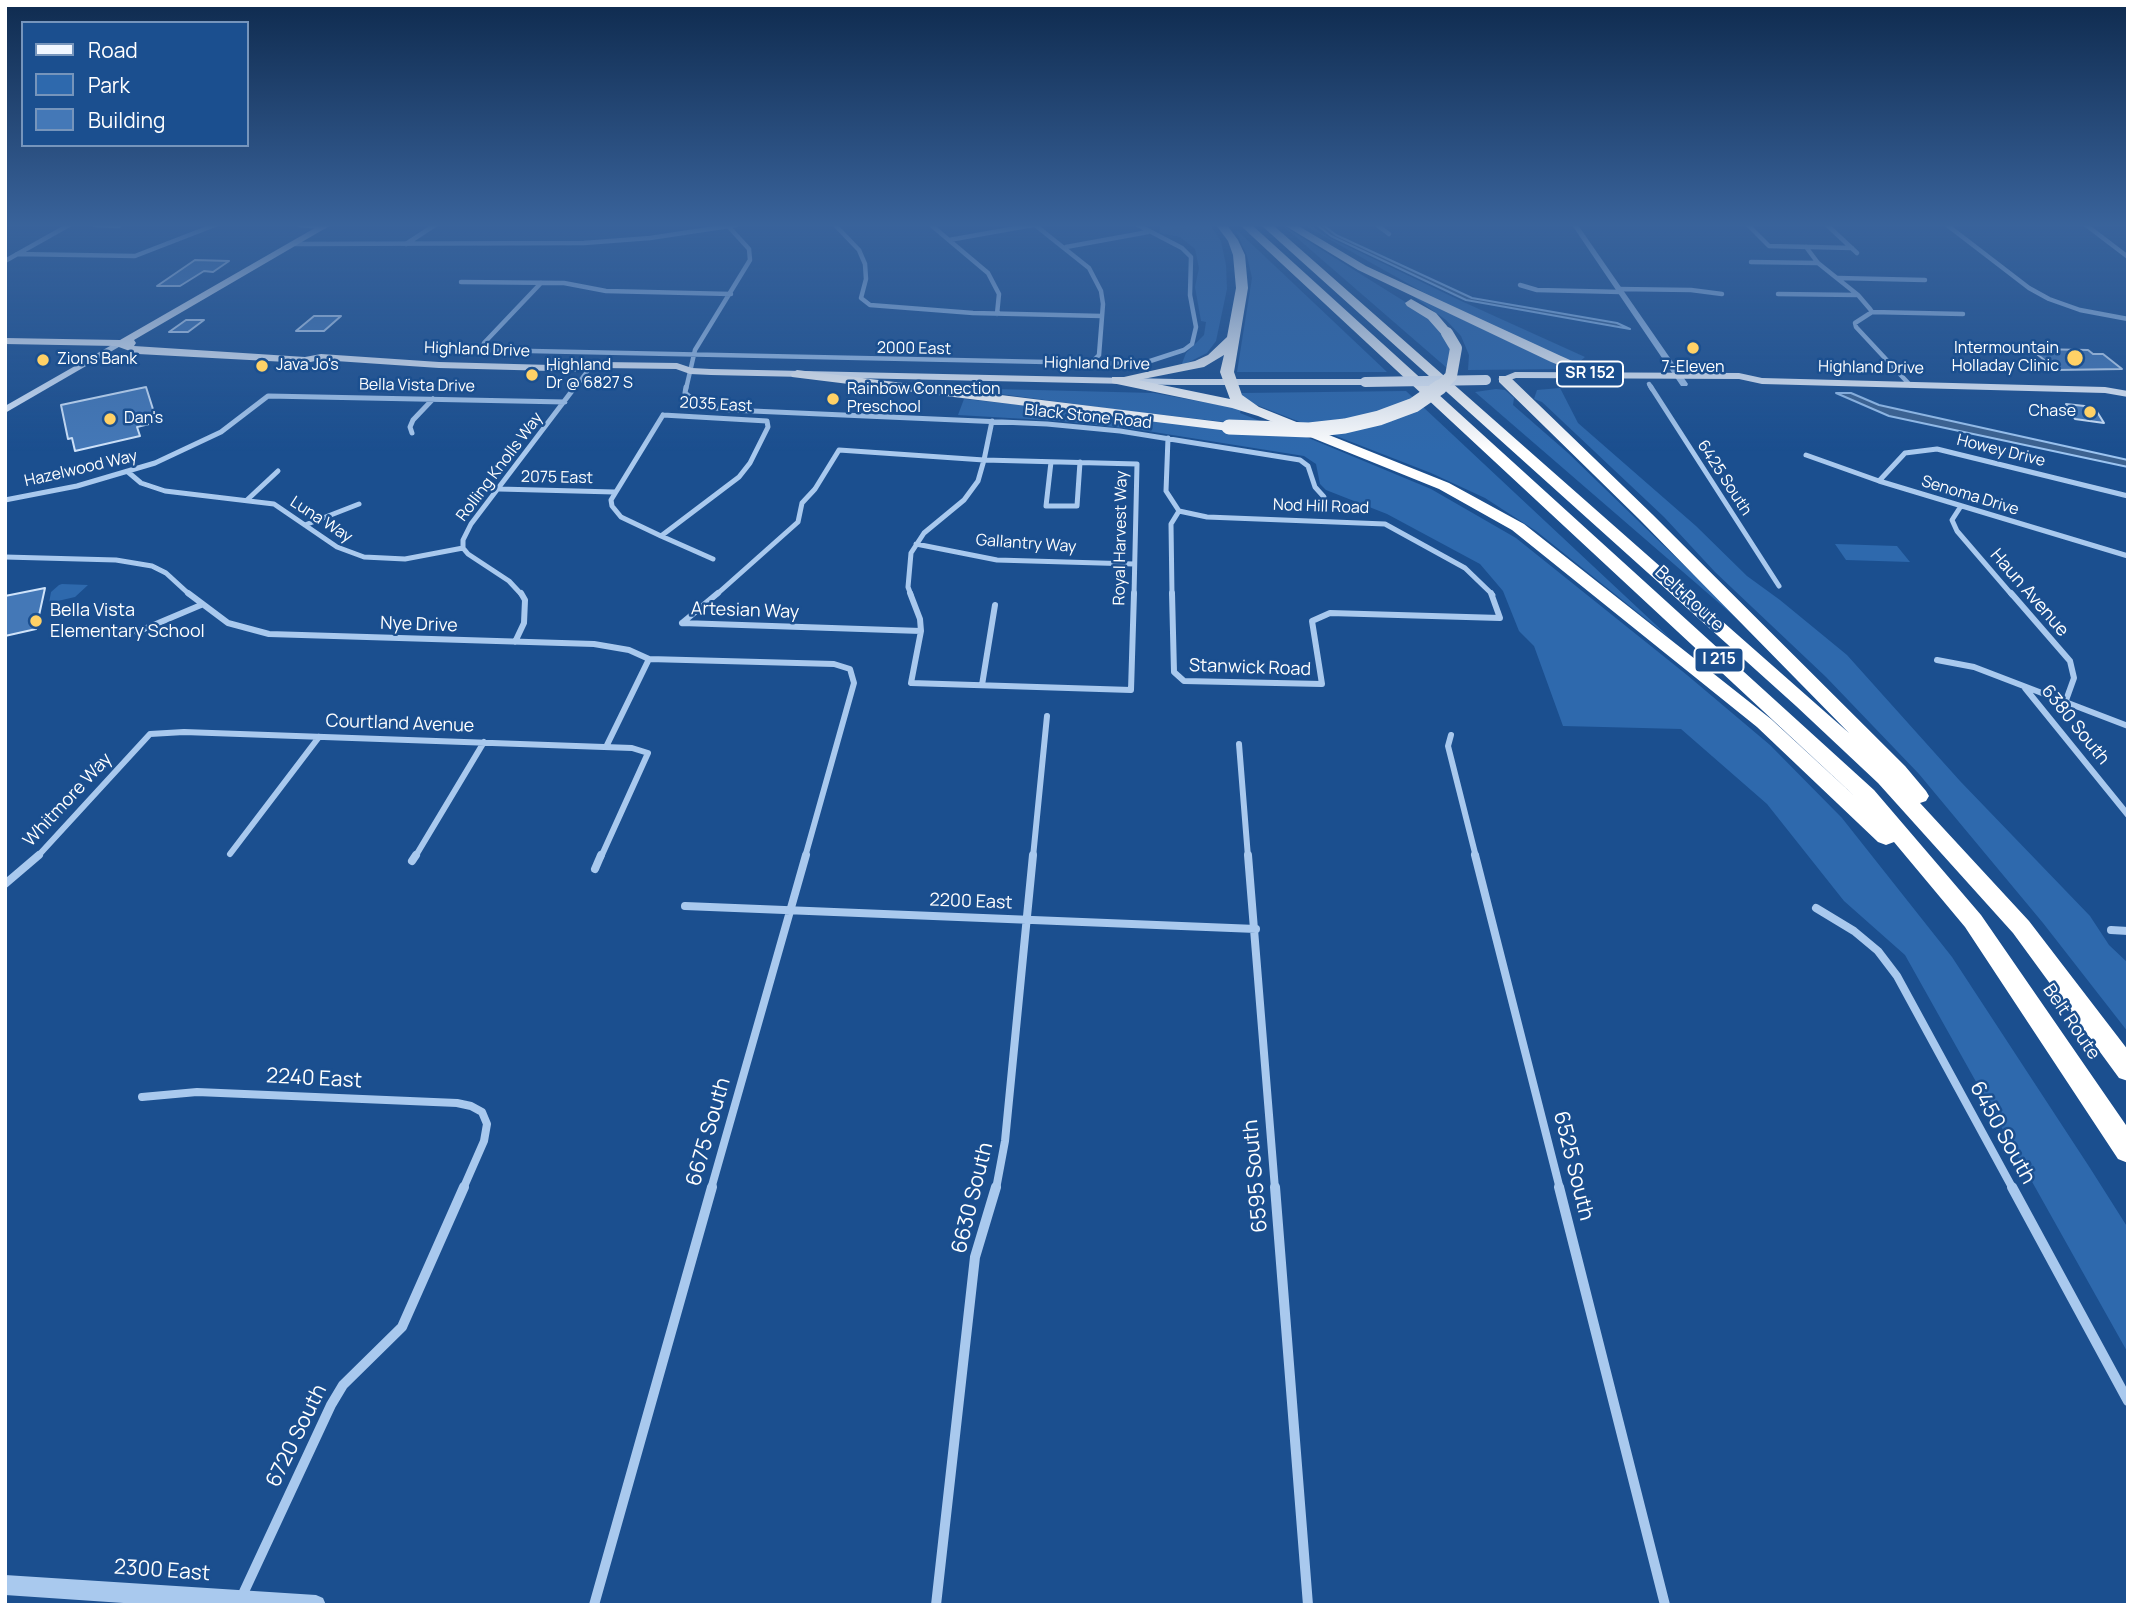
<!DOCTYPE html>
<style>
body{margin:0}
#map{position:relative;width:2133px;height:1610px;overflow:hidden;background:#1b4f8f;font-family:Manrope,sans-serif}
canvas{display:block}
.frame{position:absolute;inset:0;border:7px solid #fff;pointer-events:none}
.legend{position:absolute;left:21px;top:21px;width:228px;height:126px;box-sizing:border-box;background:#1b4f8f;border:2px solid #7695bc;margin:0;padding:9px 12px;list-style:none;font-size:21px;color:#fff}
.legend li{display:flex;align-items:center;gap:14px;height:35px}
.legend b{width:35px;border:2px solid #7695bc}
</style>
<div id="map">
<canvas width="2133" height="1610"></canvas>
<div class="frame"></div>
<ul class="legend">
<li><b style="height:9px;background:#f0f6ff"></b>Road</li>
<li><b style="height:19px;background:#2e69ad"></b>Park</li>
<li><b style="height:19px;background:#4478b7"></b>Building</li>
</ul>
</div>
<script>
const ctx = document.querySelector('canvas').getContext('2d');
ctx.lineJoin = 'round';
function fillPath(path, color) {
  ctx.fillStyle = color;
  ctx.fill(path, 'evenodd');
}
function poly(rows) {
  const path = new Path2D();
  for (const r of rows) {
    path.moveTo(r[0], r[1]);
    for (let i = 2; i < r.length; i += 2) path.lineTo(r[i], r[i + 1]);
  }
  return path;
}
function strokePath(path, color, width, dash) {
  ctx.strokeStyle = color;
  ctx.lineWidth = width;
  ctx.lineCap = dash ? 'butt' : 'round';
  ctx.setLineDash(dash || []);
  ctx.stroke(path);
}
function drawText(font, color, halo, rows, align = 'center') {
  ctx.font = font + ' Manrope,sans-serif';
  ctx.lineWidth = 5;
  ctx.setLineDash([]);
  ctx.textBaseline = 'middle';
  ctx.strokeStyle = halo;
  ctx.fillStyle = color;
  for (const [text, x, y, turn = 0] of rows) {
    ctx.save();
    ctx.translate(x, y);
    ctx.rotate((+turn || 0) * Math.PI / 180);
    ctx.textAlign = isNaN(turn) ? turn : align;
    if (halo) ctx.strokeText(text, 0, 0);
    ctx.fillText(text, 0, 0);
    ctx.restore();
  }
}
fillPath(poly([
 [1160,225,1210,225,1221,241,1226,265,1227,289,1216,341,1207,353,1181,366,1186,353,1204,335,1206,322,1201,321,1195,287,1199,268,1195,249,1180,237,1159,233],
 [1282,225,1431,318,1452,340,1447,368],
 [1304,225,1310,225,1330,238,1459,300,1585,357,1577,364,1561,358,1423,292],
 [1236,231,1239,232,1387,372,1237,372,1252,278,1247,256],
 [1410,294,1566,369,1468,370,1469,355,1461,336,1446,320],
 [956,388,1154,393,1241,409,1240,413,1277,428,1112,409],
 [1560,388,1578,423,1696,526,1747,576,1780,600,1847,655,1960,781,2090,916,2109,945,2128,963,2128,1032,2043,923,1919,774,1826,677,1715,572,1664,517,1542,402,1534,399,1537,390],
 [1496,389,1505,390,1514,398,1513,405,1568,453,1756,635,1475,392],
 [1406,391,1671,639,1536,531,1485,498,1431,473,1254,404,1241,395,1242,393],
 [964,399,1299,434,1431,489,1516,538,1687,675,1770,745,1842,818,1952,957,2090,1168,2128,1228,2128,1353,1905,955,1844,901,1767,804,1681,729,1563,726,1534,646,1519,631,1503,591,1480,564,1387,514,1326,490,1320,484,1316,464,1304,456,1141,430,1061,421,958,415],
 [1835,544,1897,546,1910,562,1846,560],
 [59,585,62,584,88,585,75,597,49,603,51,592]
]), '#2e69ad');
const water = poly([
 [1317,225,1323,225,1336,235,1472,298,1617,323,1630,329,1466,300,1331,236,1317,225],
 [1836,393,1851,393,1879,405,2128,460,2128,467,1889,416,1836,393]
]);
fillPath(water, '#3c6290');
strokePath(water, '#9cc4f0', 2);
fillPath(poly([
 [1163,225,1177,226,1203,225,1177,230,1163,225]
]), '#3c6290');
const building = poly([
 [195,260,229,261,213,272,204,271,180,286,157,286,195,260],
 [314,316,341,316,324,331,296,331,314,316],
 [186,320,204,320,188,332,169,332,186,320],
 [2031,349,2088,350,2093,354,2103,354,2122,369,2056,370,2031,349],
 [146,387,157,422,137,427,140,436,75,451,72,438,68,439,61,405,146,387],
 [2066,404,2094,407,2104,423,2075,419,2066,404],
 [45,588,36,629,5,636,5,596,45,588]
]);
fillPath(building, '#4478b7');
strokePath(building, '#cfe3fa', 2);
strokePath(poly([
 [95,225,119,226],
 [299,225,324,227],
 [835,225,859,250,865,264,866,279,861,298,870,305,973,313,1102,316],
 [931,225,988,273,999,294,997,314],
 [1035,225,1089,268,1101,291,1103,304,1099,355,1092,362],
 [1377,225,1389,234],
 [1748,225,1769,246,1852,248],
 [1827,225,1857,253],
 [1947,225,2029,288,2049,299,2080,310,2128,319],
 [2086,225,2128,257],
 [949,240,1033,225],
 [295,244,584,243,650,238,736,225],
 [406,244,435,225],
 [1066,247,1148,232],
 [1806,247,1818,263,1858,295,1870,309,1872,312,1855,323,1856,327,1910,385],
 [17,254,135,256,215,225],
 [5,261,69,225],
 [1751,262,1818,263],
 [1838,278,1925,280],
 [461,282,564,283,606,291,731,294],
 [541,283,484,343,484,350,1141,364,1184,350,1192,344,1196,327,1190,295,1191,257,1182,248,1138,225],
 [1520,285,1537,290,1621,292],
 [1618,289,1691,290,1722,294],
 [1778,294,1857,295],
 [1872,312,1963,314],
 [1649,384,1652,389],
 [574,389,589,369],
 [686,389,695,350,750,260,749,249,729,227]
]), '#a9c9ee', 4.5);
strokePath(poly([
 [686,387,685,393,701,406,730,410,1047,424,1120,431,1300,460,1308,466,1315,487,1324,497],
 [1651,387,1779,586],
 [663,415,767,421,768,427,750,463,739,477,661,536,621,517,612,506,611,500,663,415],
 [412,433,410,427,413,420,433,399],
 [1168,438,1166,491,1179,511],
 [1806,455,1879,481,2128,556],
 [984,460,1137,464,1134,595],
 [984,460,992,421],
 [1051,462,1046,506,1077,506,1080,462],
 [128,472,141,483,165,491,274,504,337,547,364,557,405,559,463,548],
 [1879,481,1905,453,1937,449,2128,496],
 [499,489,614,492],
 [5,500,77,486,155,463,221,432,268,396,565,402],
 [247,500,278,471],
 [1961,506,1952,520,1957,531,2012,595],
 [1179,511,1207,517,1385,524,1465,568,1493,595],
 [305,525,359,504],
 [661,536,713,559],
 [916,544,997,560,1134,564],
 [5,557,116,560,152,566,166,573,190,595],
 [522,595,509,581,468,554,463,548,463,540,471,524,575,387],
 [716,595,798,522,802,503,815,489,839,450,984,460],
 [911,595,908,587,911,553,924,533,964,500,978,481,984,460],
 [1172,595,1171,524,1179,511]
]), '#a9c9ee', 5);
strokePath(poly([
 [188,593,228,623,269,634,594,644,629,650,649,659,834,664,850,669,854,683,805,857],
 [910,593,920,619,921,631,911,683,1131,690,1134,593],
 [1172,593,1174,672,1184,681,1322,684,1312,621,1330,613,1500,618,1491,593],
 [2011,593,2070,661,2074,678,2065,703],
 [682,623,718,593],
 [682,623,921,631],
 [137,632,201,605],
 [515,642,524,623,525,600,521,593],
 [1937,660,1974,667,2128,726],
 [982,685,995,605],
 [2025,688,2128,815],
 [1451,735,1448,746,1476,857],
 [1239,744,1248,857],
 [606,747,649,659],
 [230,854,319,737],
 [37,857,150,734,184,732,632,748,648,753,601,857],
 [415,857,484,742],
 [1033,857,1047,716]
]), '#a9c9ee', 6);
strokePath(poly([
 [1248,855,1275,1189],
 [1475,855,1560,1189],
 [412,861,416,855],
 [595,869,601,855],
 [5,884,39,855],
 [685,906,1256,929],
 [1816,908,1854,931,1878,951,1897,976,2013,1189],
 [2111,930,2128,931],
 [142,1097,197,1092,457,1103,471,1106,482,1112,487,1124,484,1141,463,1189],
 [711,1189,806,855],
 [996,1189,1005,1141,1033,855]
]), '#a9c9ee', 8);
strokePath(poly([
 [1275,1187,1308,1605],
 [1559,1187,1665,1605],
 [2012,1187,2128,1401],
 [242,1596,331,1405,343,1385,402,1327,464,1187],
 [594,1605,712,1187],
 [936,1605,975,1257,996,1187]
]), '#a9c9ee', 10);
fillPath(poly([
 [1572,225,1578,225,1688,384,1687,386,1681,386,1572,225],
 [5,1575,316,1595,323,1598,326,1605,153,1605,5,1595,5,1575]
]), '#a9c9ee');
fillPath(poly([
 [117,342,124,344,5,413,5,406,117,342]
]), '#d6e6fa');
fillPath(poly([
 [320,225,331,225,134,340,136,343,134,346,305,357,321,354,439,362,589,366,603,362,677,363,692,368,711,369,1175,379,1365,379,1371,382,1365,385,1175,385,711,375,690,374,676,369,603,368,589,372,439,368,321,360,305,363,138,354,116,346,5,344,5,338,120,340,320,225],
 [1515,372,1739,373,1762,378,2105,387,2128,391,2128,397,2105,393,1762,384,1739,379,1516,378,1504,382,1498,379,1515,372]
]), '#f0f6ff');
fillPath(poly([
 [1216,225,1227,225,1238,240,1245,255,1248,288,1234,372,1242,395,1259,407,1449,483,1524,524,1771,719,1861,802,1240,225,1252,225,1874,790,1981,915,2128,1128,2128,1163,2118,1159,1965,927,1894,842,1886,845,1878,842,1757,727,1512,530,1439,489,1258,416,1232,408,1112,383,1112,377,1124,377,1195,361,1208,355,1227,337,1236,288,1233,255,1228,241,1216,225],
 [1224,355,1220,372,1230,399,1138,380,1204,367,1224,355],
 [1261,225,1273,225,1849,733,1640,520,1499,382,1499,376,1509,376,1652,514,1905,766,1926,791,1929,796,1926,801,1920,803,2029,921,2128,1050,2128,1081,2119,1078,2013,933,1878,783,1796,706,1261,225],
 [1284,225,1297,225,1366,266,1561,356,1579,364,1617,371,1619,374,1612,378,1571,370,1551,362,1358,270,1284,225],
 [1411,299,1436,313,1453,333,1451,336,1443,336,1428,319,1407,306,1405,303,1411,299],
 [797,370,1229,423,1236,427,1229,431,792,377,790,374,797,370]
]), '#fff');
strokePath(poly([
 [1365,382,1486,380]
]), '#f0f6ff', 10);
strokePath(poly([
 [1438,389,1451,376,1456,348,1447,333]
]), '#fff', 12);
strokePath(poly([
 [1229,427,1309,430,1345,426,1379,418,1414,405,1440,387]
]), '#fff', 15);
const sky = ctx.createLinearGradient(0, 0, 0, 451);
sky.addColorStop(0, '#0f2b4f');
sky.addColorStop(0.5, '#39639b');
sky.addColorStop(1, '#39639b00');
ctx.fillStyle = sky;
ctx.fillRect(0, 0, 2133, 451);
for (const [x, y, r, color] of [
 [1693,348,7,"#ffd166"],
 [2075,358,9,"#ffd166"],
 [43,360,7,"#ffd166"],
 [262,366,7,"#ffd166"],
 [532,375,7,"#ffd166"],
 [833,399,7,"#ffd166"],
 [2090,412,7,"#ffd166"],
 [110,419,7,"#ffd166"],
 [36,621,7,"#ffd166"]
]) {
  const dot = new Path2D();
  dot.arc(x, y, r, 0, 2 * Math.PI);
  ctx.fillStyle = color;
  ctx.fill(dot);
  strokePath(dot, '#1b4f8f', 2.5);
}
drawText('16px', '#fff', '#1b4f8f', [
 ["2000 East",914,349,1],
 ["Highland Drive",477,350,2],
 ["Highland Drive",1097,364,1],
 ["Highland Drive",1871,368,1],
 ["Bella Vista Drive",417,386,1],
 ["2035 East",716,405,3],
 ["Black Stone Road",1088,417,6],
 ["Howey Drive",2001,451,14],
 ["Rolling Knolls Way",500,467,-53],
 ["Hazelwood Way",81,469,-13],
 ["2075 East",557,478,1],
 ["6425 South",1724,478,57],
 ["Senoma Drive",1970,496,17],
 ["Nod Hill Road",1321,507,2],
 ["Luna Way",321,520,33],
 ["Royal Harvest Way",1121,538,-89],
 ["Gallantry Way",1026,544,4]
]);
drawText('16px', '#fff', '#1b4f8f', [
 ["Intermountain",2059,349,"right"],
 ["Holladay Clinic",2059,367,"right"],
 ["Zions Bank",57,360],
 ["Java Jo's",276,366],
 ["Highland",546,366],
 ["Dr @ 6827 S",546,384],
 ["7-Eleven",1693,368,"center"],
 ["Rainbow Connection",847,390],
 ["Preschool",847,408],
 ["Chase",2076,412,"right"],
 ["Dan's",124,419]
], 'left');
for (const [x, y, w] of [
 [1590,374,66],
 [1719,660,49]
]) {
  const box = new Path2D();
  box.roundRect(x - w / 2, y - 12.5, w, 25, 5);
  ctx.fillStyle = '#1b4f8f';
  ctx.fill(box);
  strokePath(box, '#fff', 2);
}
drawText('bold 16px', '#fff', null, [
 ["SR 152",1590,374],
 ["I 215",1719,660]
]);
drawText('18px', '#fff', '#1b4f8f', [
 ["Haun Avenue",2029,593,49],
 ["Belt Route",1689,599,43],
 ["Artesian Way",745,611,2],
 ["Nye Drive",419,625,2],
 ["Stanwick Road",1250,668,2],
 ["Courtland Avenue",400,724,2],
 ["6380 South",2075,725,51],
 ["Whitmore Way",68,800,-47],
 ["2200 East",971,902,2],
 ["Belt Route",2071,1022,56]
]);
drawText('18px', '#fff', '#1b4f8f', [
 ["Bella Vista",50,611],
 ["Elementary School",50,632]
], 'left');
drawText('21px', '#fff', '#1b4f8f', [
 ["2240 East",314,1079,3],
 ["6675 South",709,1132,-74],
 ["6450 South",2002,1133,61],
 ["6525 South",1573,1166,76],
 ["6595 South",1256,1176,-95],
 ["6630 South",973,1198,-76],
 ["6720 South",297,1436,-64],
 ["2300 East",162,1571,4]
]);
</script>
